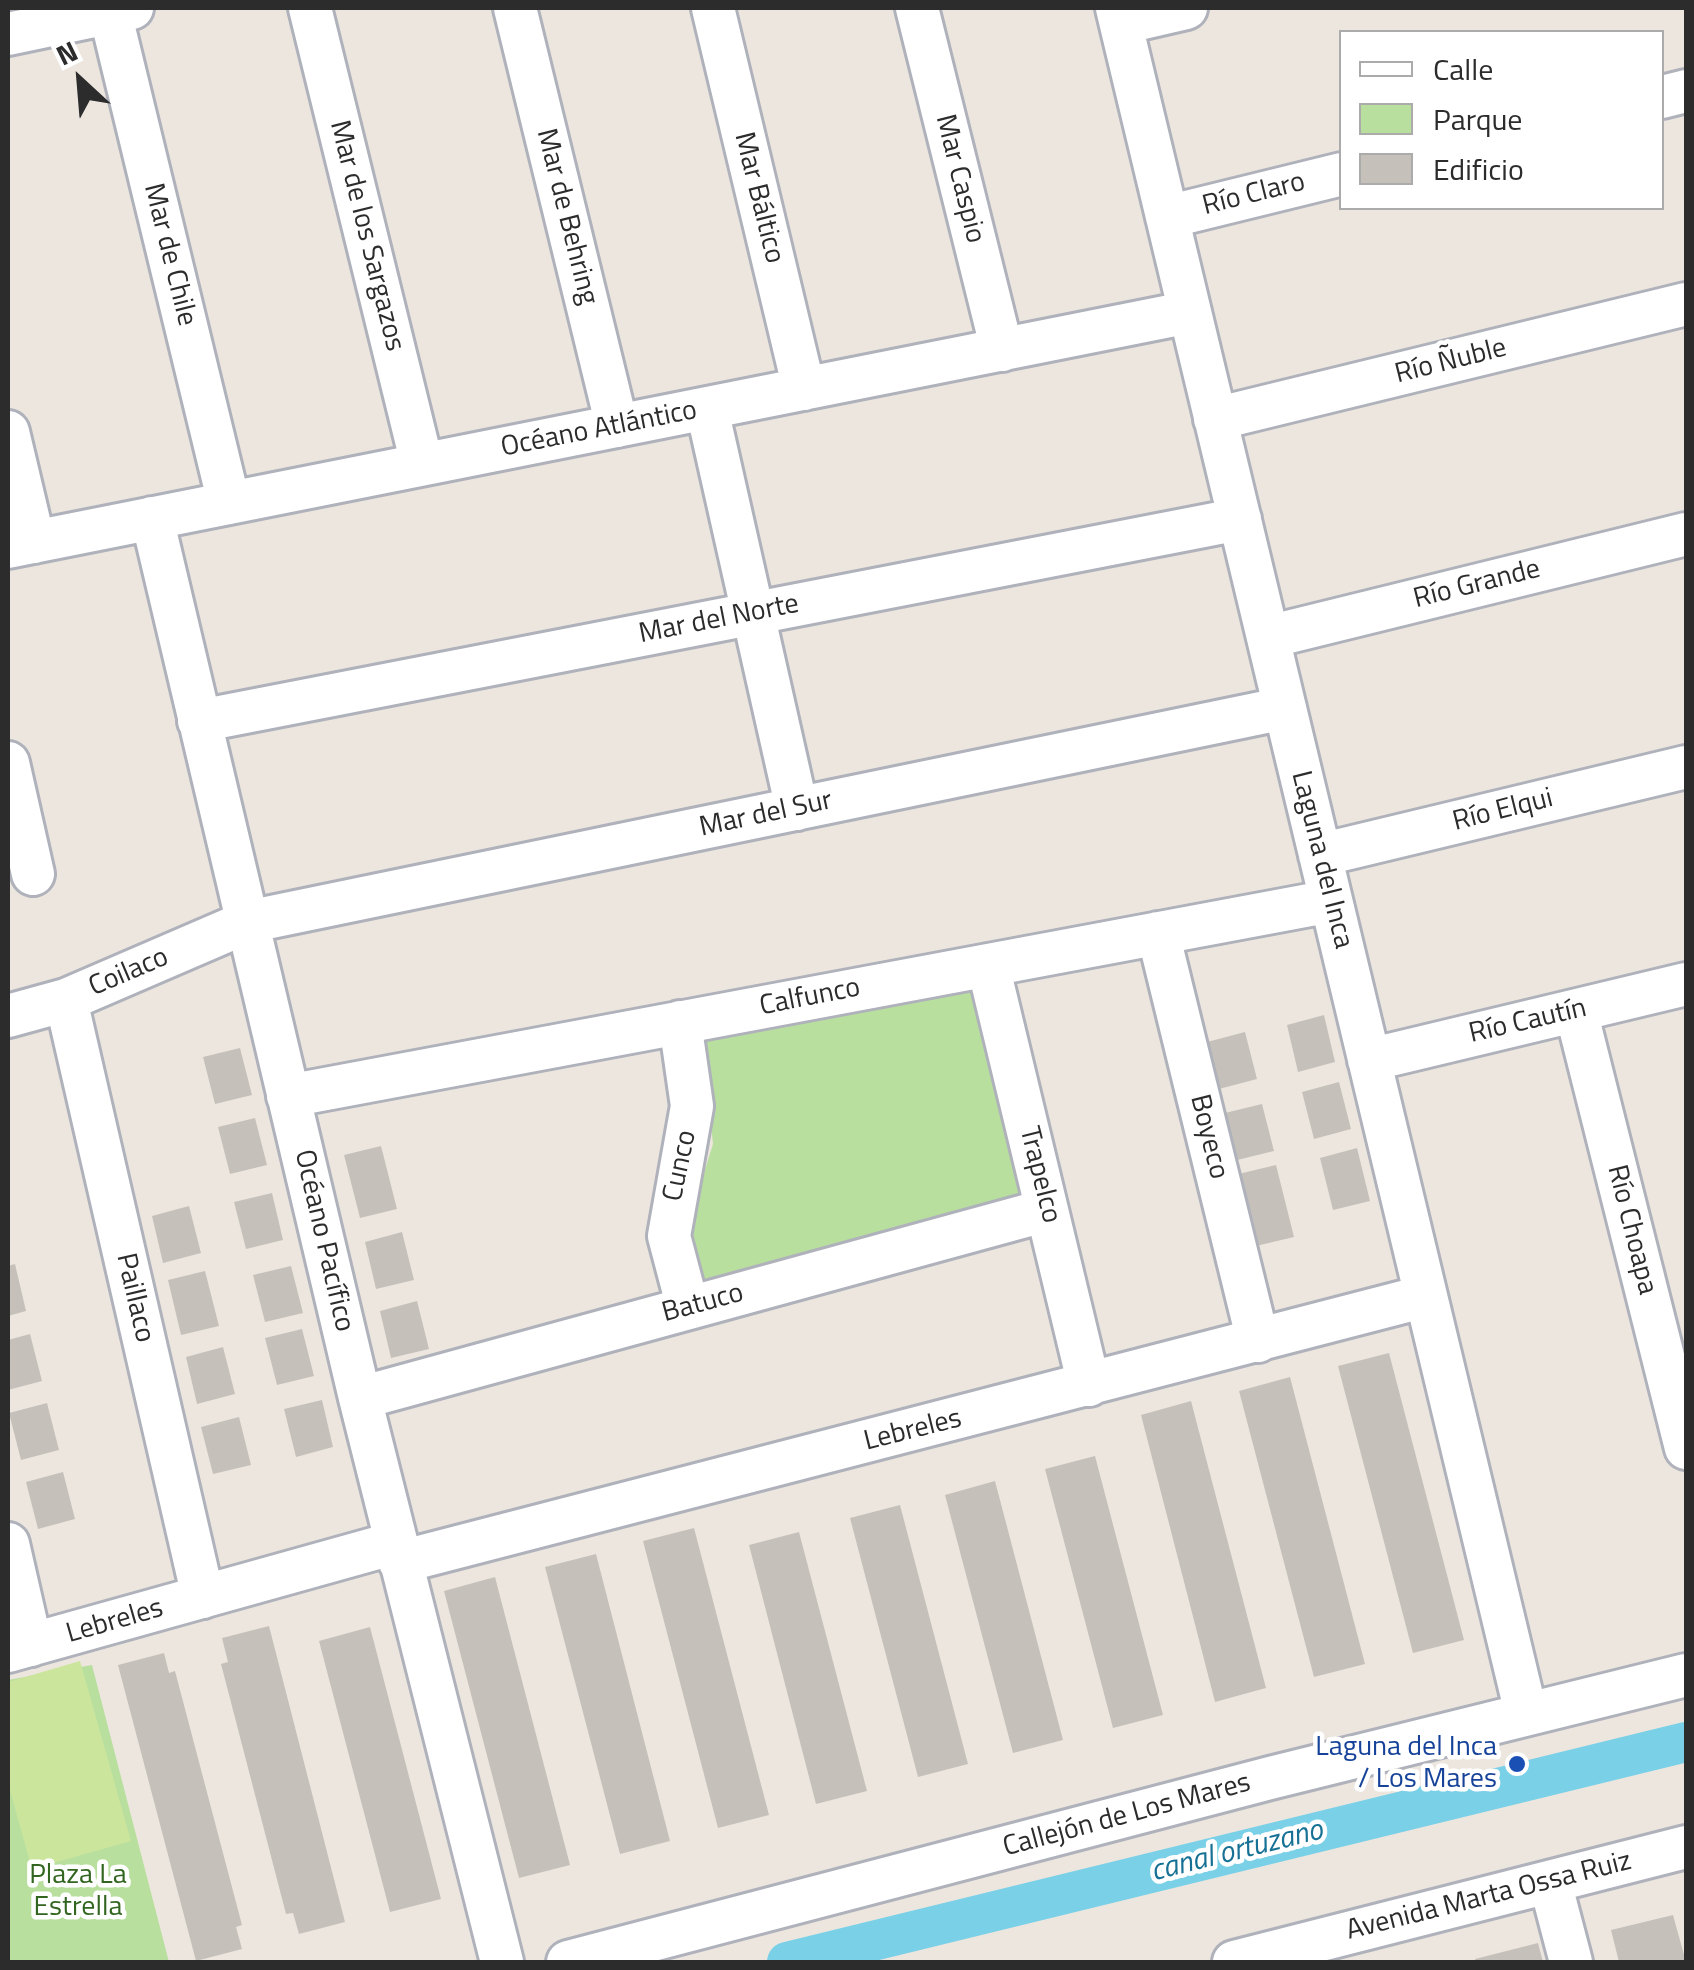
<!DOCTYPE html>
<meta charset="utf-8">
<style>
body{margin:0}
#map{position:relative;width:1694px;height:1970px;overflow:hidden;background:#ece6df;font-family:"Titillium Web",sans-serif}
canvas{display:block}
.frame{position:absolute;inset:0;border:10px solid #2c2c2c;pointer-events:none}
.legend{position:absolute;left:1339px;top:30px;width:325px;height:180px;box-sizing:border-box;background:#fff;border:2px solid #ababab;margin:0;padding:12px 18px;list-style:none;font-size:30px;color:#2c2c2c}
.legend li{display:flex;align-items:center;gap:20px;height:50px}
.legend b{width:50px;border:2px solid #ababab}
.north{position:absolute;left:30px;top:30px;width:100px;height:100px;-webkit-text-stroke:8px #fff;paint-order:stroke;rotate:334deg;font-size:28px;font-weight:700;line-height:40px;text-align:center;color:#2c2c2c}
.north::after{content:'';display:block;margin:auto;width:35px;height:45px;background:#2c2c2c;clip-path:polygon(50% 0,100% 100%,50% 72%,0 100%)}
</style>
<div id="map">
<canvas width="1694" height="1970"></canvas>
<div class="frame"></div>
<ul class="legend">
<li><b style="height:12px;background:#fff"></b>Calle</li>
<li><b style="height:28px;background:#b9df9f"></b>Parque</li>
<li><b style="height:28px;background:#c5c1ba"></b>Edificio</li>
</ul>
<div class="north">N</div>
</div>
<script>
const ctx = document.querySelector('canvas').getContext('2d');
ctx.lineJoin = 'round';
function fillPath(path, color) {
  ctx.fillStyle = color;
  ctx.fill(path, 'evenodd');
}
function poly(rows) {
  const path = new Path2D();
  for (const r of rows) {
    path.moveTo(r[0], r[1]);
    for (let i = 2; i < r.length; i += 2) path.lineTo(r[i], r[i + 1]);
  }
  return path;
}
function strokePath(path, color, width, dash) {
  ctx.strokeStyle = color;
  ctx.lineWidth = width;
  ctx.lineCap = dash ? 'butt' : 'round';
  ctx.setLineDash(dash || []);
  ctx.stroke(path);
}
function drawText(font, color, halo, rows, align = 'center') {
  ctx.font = font + ' "Titillium Web",sans-serif';
  ctx.lineWidth = 9;
  ctx.setLineDash([]);
  ctx.textBaseline = 'middle';
  ctx.strokeStyle = halo;
  ctx.fillStyle = color;
  for (const [text, x, y, turn = 0] of rows) {
    ctx.save();
    ctx.translate(x, y);
    ctx.rotate((+turn || 0) * Math.PI / 180);
    ctx.textAlign = isNaN(turn) ? turn : align;
    if (halo) ctx.strokeText(text, 0, 0);
    ctx.fillText(text, 0, 0);
    ctx.restore();
  }
}
fillPath(poly([
 [976,988,1029,1205,698,1292,685,1234,713,1144,702,1038],
 [92,1665,169,1962,8,1962,8,1680]
]), '#b9df9f');
fillPath(poly([
 [80,1661,131,1841,32,1869,8,1783,8,1682]
]), '#cbe59c');
strokePath(poly([
 [787,1962,1686,1742]
]), '#79d0e7', 40);
fillPath(poly([
 [1324,1015,1335,1062,1298,1072,1287,1025],
 [1245,1032,1257,1079,1219,1089,1207,1042],
 [240,1048,252,1095,215,1104,203,1057],
 [1339,1082,1351,1129,1314,1139,1302,1092],
 [1262,1104,1274,1151,1237,1160,1225,1113],
 [255,1118,267,1165,230,1174,218,1127],
 [381,1146,397,1209,360,1218,344,1155],
 [1357,1148,1370,1201,1333,1210,1320,1158],
 [1276,1165,1294,1237,1256,1246,1230,1176],
 [272,1193,283,1240,246,1249,234,1202],
 [189,1206,201,1253,163,1263,152,1216],
 [402,1232,414,1280,376,1289,365,1242],
 [15,1264,26,1311,8,1316,8,1266],
 [291,1266,303,1313,265,1322,253,1275],
 [205,1271,219,1326,181,1335,168,1280],
 [417,1301,429,1349,391,1358,380,1311],
 [302,1329,314,1376,277,1385,265,1338],
 [30,1334,42,1381,8,1390,8,1340],
 [223,1347,235,1394,197,1404,186,1357],
 [1389,1353,1464,1640,1413,1653,1338,1366],
 [1290,1377,1365,1664,1314,1677,1239,1391],
 [322,1400,333,1447,296,1457,284,1409],
 [1191,1401,1266,1688,1215,1702,1141,1415],
 [47,1403,59,1450,21,1460,9,1413],
 [239,1417,251,1465,213,1474,201,1427],
 [1095,1456,1163,1715,1113,1728,1045,1469],
 [63,1472,75,1519,38,1529,26,1482],
 [995,1481,1063,1740,1013,1753,945,1495],
 [900,1505,968,1764,918,1777,850,1518],
 [694,1528,769,1815,718,1828,643,1541],
 [799,1532,867,1791,816,1804,749,1545],
 [596,1554,670,1841,620,1854,545,1567],
 [495,1577,570,1865,519,1878,444,1591],
 [269,1626,345,1922,299,1934,293,1913,286,1914,221,1664,228,1662,222,1638],
 [370,1627,441,1899,390,1912,319,1641],
 [164,1653,169,1673,175,1671,242,1925,236,1927,242,1949,196,1961,118,1665],
 [1673,1915,1686,1962,1619,1962,1611,1930],
 [1538,1943,1543,1962,1476,1962,1475,1959]
]), '#c5c1ba');
const minor = poly([
 [109,8,229,503],
 [310,8,422,464],
 [515,8,617,426],
 [713,8,804,389],
 [917,8,1002,350],
 [1117,8,1526,1713],
 [1121,23,1186,8],
 [8,34,132,8],
 [1662,97,1686,91],
 [1167,217,1342,174],
 [707,409,797,809],
 [1215,419,1686,304],
 [8,432,34,542],
 [152,518,360,1398,502,1962],
 [8,547,1190,312],
 [1268,637,1686,534],
 [199,721,1240,519],
 [8,763,33,874],
 [1320,855,1686,767],
 [1158,933,1258,1341],
 [988,965,1089,1385],
 [66,1000,203,1597],
 [1576,1011,1686,1448],
 [8,1016,66,1000,247,922,1285,708],
 [680,1022,692,1106,669,1236,688,1308],
 [1369,1060,1686,984],
 [288,1096,1331,901],
 [360,1398,1047,1210],
 [8,1544,31,1645],
 [400,1562,1426,1296],
 [8,1651,395,1543],
 [1550,1882,1571,1962],
 [568,1962,1270,1778,1686,1675],
 [1234,1962,1686,1847]
]);
strokePath(minor, '#afb2bb', 48);
strokePath(minor, '#fff', 42);
for (const [x, y, r, color] of [
 [1517,1764,10,"#1a4fb4"]
]) {
  const dot = new Path2D();
  dot.arc(x, y, r, 0, 2 * Math.PI);
  ctx.fillStyle = color;
  ctx.fill(dot);
  strokePath(dot, '#fff', 4);
}
drawText('28px', '#2c2c2c', '#fff', [
 ["Mar Caspio",959,179,76],
 ["Río Claro",1254,195,-14],
 ["Mar Báltico",758,198,76],
 ["Mar de Behring",566,217,76],
 ["Mar de los Sargazos",366,236,76],
 ["Mar de Chile",169,255,76],
 ["Río Ñuble",1451,362,-14],
 ["Océano Atlántico",599,430,-11],
 ["Río Grande",1477,585,-14],
 ["Mar del Norte",719,620,-11],
 ["Río Elqui",1503,811,-14],
 ["Mar del Sur",766,815,-12],
 ["Laguna del Inca",1321,860,76],
 ["Coilaco",129,973,-23],
 ["Calfunco",810,998,-11],
 ["Río Cautín",1528,1022,-13],
 ["Boyeco",1208,1137,76],
 ["Cunco",681,1166,-78],
 ["Trapelco",1039,1175,76],
 ["Río Choapa",1631,1230,76],
 ["Océano Pacífico",323,1241,77],
 ["Paillaco",134,1298,77],
 ["Batuco",703,1304,-15],
 ["Lebreles",913,1431,-14],
 ["Lebreles",115,1622,-16],
 ["Callejón de Los Mares",1127,1816,-15],
 ["Avenida Marta Ossa Ruiz",1489,1897,-14]
]);
drawText('28px', '#164399', '#fff', [
 ["Laguna del Inca",1497,1748],
 ["/ Los Mares",1497,1780]
], 'right');
drawText('28px', '#32651f', '#fff', [
 ["Plaza La",78,1876],
 ["Estrella",78,1908]
]);
drawText('italic 30px', '#167195', '#fff', [
 ["canal ortuzano",1237,1852,-14]
]);
</script>
